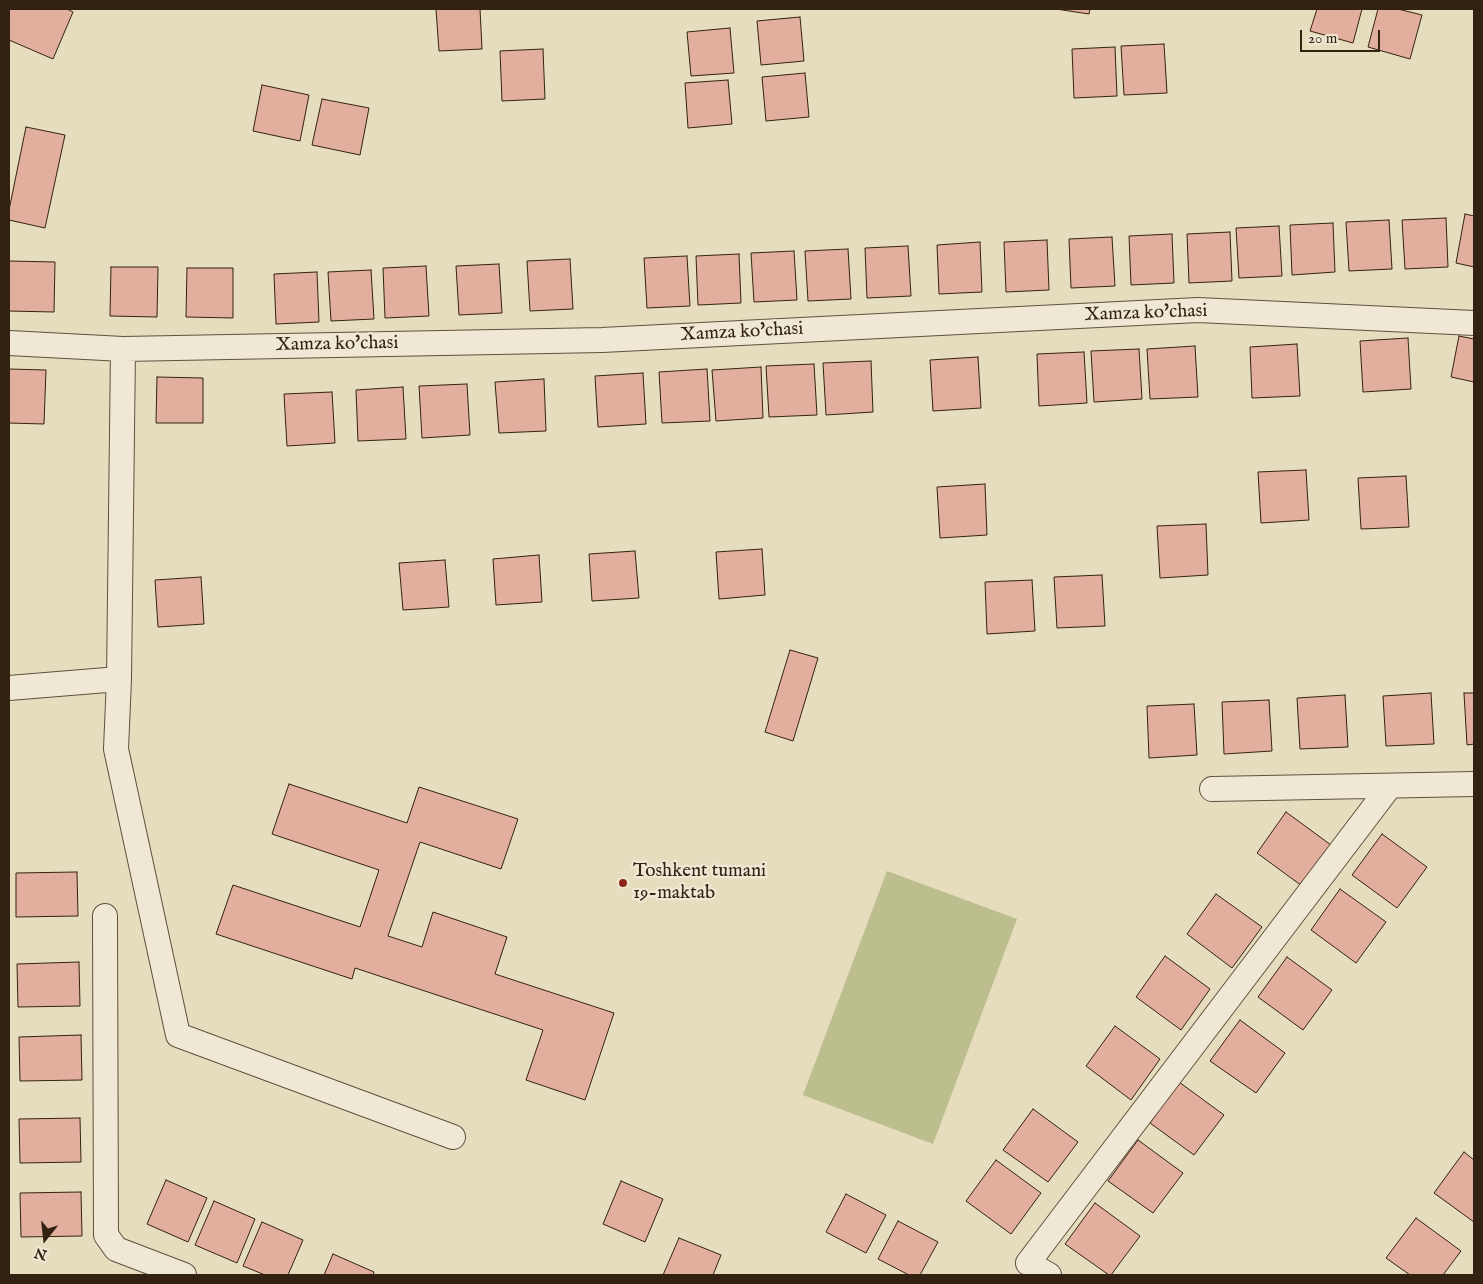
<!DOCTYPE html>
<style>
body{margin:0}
#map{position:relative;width:1483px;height:1284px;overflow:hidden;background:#e6dcbe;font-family:"IM FELL English",serif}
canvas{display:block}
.frame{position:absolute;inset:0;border:10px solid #332212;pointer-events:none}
.north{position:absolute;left:20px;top:1214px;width:50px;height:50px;-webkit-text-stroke:4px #efe8d5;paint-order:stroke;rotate:196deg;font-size:14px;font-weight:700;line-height:20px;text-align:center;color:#332212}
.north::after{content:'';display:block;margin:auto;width:18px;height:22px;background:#332212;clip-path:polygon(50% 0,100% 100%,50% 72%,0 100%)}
.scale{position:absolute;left:1300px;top:30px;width:80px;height:22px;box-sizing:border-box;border:2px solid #332212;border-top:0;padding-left:6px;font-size:15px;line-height:18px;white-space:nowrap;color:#332212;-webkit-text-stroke:4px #efe8d5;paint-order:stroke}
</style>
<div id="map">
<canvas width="1483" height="1284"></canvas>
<div class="frame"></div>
<div class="north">N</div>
<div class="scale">20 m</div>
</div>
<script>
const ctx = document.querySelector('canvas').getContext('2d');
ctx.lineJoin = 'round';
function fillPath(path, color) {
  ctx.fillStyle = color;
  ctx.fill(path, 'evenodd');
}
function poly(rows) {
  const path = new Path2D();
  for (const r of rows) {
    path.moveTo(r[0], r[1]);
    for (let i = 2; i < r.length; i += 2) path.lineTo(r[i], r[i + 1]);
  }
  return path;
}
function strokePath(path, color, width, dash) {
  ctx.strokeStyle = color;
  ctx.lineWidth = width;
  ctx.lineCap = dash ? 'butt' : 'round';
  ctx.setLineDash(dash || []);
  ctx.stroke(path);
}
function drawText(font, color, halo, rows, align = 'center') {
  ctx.font = font + ' "IM FELL English",serif';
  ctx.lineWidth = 4.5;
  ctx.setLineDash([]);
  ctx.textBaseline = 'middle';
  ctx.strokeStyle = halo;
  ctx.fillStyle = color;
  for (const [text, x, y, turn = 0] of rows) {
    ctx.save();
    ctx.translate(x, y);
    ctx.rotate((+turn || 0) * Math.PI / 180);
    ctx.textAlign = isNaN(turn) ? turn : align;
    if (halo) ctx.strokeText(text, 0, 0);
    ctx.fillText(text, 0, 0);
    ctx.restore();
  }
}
fillPath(poly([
 [887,871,1017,919,933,1144,803,1095]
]), '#bcbe8d');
const building = poly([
 [9,9,67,9,73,12,53,59,9,40,9,9],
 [436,9,480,9,482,49,439,51,436,9],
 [1056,9,1090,9,1089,14,1056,9],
 [1317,9,1362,9,1353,43,1310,31,1317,9],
 [1378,9,1398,9,1422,15,1410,59,1368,47,1378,9],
 [800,17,804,61,761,65,757,21,800,17],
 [730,28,734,73,691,76,687,32,730,28],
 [1164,44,1167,93,1124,95,1121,46,1164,44],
 [1115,47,1117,96,1074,98,1072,49,1115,47],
 [543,49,545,99,502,101,500,51,543,49],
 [805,73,809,117,766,121,762,77,805,73],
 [728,80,732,124,688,128,685,83,728,80],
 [262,85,309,95,300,141,253,131,262,85],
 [322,99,369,108,360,155,312,145,322,99],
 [26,127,65,135,45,228,9,220,9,210,26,127],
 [1465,214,1474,216,1474,267,1456,263,1465,214],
 [1446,218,1448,267,1405,269,1402,220,1446,218],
 [1389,220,1392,269,1349,271,1346,222,1389,220],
 [1333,223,1335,272,1292,275,1290,225,1333,223],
 [1279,226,1282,276,1239,278,1236,228,1279,226],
 [1230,232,1232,281,1189,283,1187,234,1230,232],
 [1172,234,1174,283,1131,285,1129,236,1172,234],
 [1112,237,1115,286,1071,288,1069,239,1112,237],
 [1047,240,1049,290,1006,292,1004,242,1047,240],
 [980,242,982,292,939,294,937,245,980,242],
 [908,246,911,296,867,298,865,248,908,246],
 [848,249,851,299,808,301,805,251,848,249],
 [794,251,797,300,754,302,751,253,794,251],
 [739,254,741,303,698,305,696,256,739,254],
 [687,256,690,306,647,308,644,258,687,256],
 [570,259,573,309,530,311,527,261,570,259],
 [9,261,55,262,54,312,9,311,9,261],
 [499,264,502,313,459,315,456,266,499,264],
 [426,266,429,316,385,318,383,268,426,266],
 [111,267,158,267,157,317,110,316,111,267],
 [187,268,233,268,233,318,186,317,187,268],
 [371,270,374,319,331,321,328,272,371,270],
 [317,272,319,322,276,324,274,274,317,272],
 [1459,336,1474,339,1474,382,1451,377,1459,336],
 [1408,338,1411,389,1363,392,1360,341,1408,338],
 [1297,344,1300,396,1252,398,1250,347,1297,344],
 [1195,346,1198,397,1150,399,1147,349,1195,346],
 [1139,349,1142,399,1094,402,1091,351,1139,349],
 [1084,352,1087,403,1039,406,1037,354,1084,352],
 [978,357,981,408,933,411,930,360,978,357],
 [871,361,873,412,826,415,823,363,871,361],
 [814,364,817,415,769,417,766,366,814,364],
 [761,367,763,418,716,421,712,370,761,367],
 [9,369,46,370,44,424,9,423,9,369],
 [707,369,710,421,662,423,659,372,707,369],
 [643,373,646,424,598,427,595,376,643,373],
 [157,377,203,378,203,423,156,423,157,377],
 [544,379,546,431,499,433,495,382,544,379],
 [467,384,470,435,422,438,419,386,467,384],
 [403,387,406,439,358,441,356,390,403,387],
 [332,392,335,443,287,446,284,394,332,392],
 [1306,470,1309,520,1261,523,1258,472,1306,470],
 [1406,476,1409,527,1361,529,1358,478,1406,476],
 [985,484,987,535,940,538,937,487,985,484],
 [1206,524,1208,575,1160,578,1157,526,1206,524],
 [762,549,765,595,719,599,716,552,762,549],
 [635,551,639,598,592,601,589,554,635,551],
 [539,555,542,602,496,605,493,559,539,555],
 [445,560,449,607,403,610,399,563,445,560],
 [1102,575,1105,626,1057,628,1054,577,1102,575],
 [201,577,204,624,158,627,155,580,201,577],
 [1032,580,1035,631,987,634,985,582,1032,580],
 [790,650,818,658,793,741,765,732,790,650],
 [1431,693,1434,744,1386,746,1383,696,1431,693],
 [1464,693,1474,693,1474,744,1467,745,1464,693],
 [1345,695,1348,747,1300,749,1297,698,1345,695],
 [1269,700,1272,751,1224,754,1222,702,1269,700],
 [1194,704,1197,755,1149,758,1147,706,1194,704],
 [289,784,407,823,419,787,518,819,501,869,420,842,388,936,422,947,433,912,507,937,495,974,614,1013,585,1100,526,1080,543,1030,355,968,352,979,216,934,233,885,360,927,379,870,272,834,289,784],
 [1286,812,1331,845,1302,886,1257,853,1286,812],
 [1382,834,1427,867,1397,908,1352,875,1382,834],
 [77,872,78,916,16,917,16,873,77,872],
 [1340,889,1386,922,1356,963,1311,930,1340,889],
 [1216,894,1262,927,1232,968,1187,934,1216,894],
 [1165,956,1210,989,1181,1030,1136,997,1165,956],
 [1287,957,1332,990,1303,1030,1258,997,1287,957],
 [79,962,80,1006,18,1007,17,964,79,962],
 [1240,1020,1285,1053,1256,1093,1210,1061,1240,1020],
 [1115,1026,1160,1059,1131,1100,1086,1066,1115,1026],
 [81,1035,82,1080,20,1081,19,1037,81,1035],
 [1179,1082,1224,1115,1194,1155,1150,1123,1179,1082],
 [1033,1109,1078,1142,1048,1182,1003,1150,1033,1109],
 [80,1118,81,1162,20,1163,19,1119,80,1118],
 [1138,1140,1183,1173,1153,1213,1108,1181,1138,1140],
 [1464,1152,1474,1160,1474,1222,1434,1193,1464,1152],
 [996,1160,1041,1193,1011,1234,966,1201,996,1160],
 [166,1180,207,1198,188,1242,147,1224,166,1180],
 [621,1181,663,1199,645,1242,603,1224,621,1181],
 [81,1192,82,1236,21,1237,20,1193,81,1192],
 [846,1194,886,1215,866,1253,826,1232,846,1194],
 [214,1201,255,1219,237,1263,195,1245,214,1201],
 [1095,1203,1140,1236,1111,1275,1109,1275,1065,1244,1095,1203],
 [1416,1218,1461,1251,1443,1275,1410,1275,1386,1258,1416,1218],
 [898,1221,938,1242,920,1275,909,1275,878,1259,898,1221],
 [262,1222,303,1240,288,1275,265,1275,243,1266,262,1222],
 [679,1238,721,1255,713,1275,663,1275,679,1238],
 [333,1254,374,1272,373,1275,324,1275,333,1254]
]);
fillPath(building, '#e2ae9e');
strokePath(building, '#332212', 1);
const street = poly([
 [9,343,123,349,602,340,1198,310,1474,323],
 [123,349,119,679,116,749,178,1035,453,1137],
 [9,688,119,679],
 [1212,789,1474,784],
 [105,916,106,1235,116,1249,184,1275],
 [1049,1275,1028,1263,1390,786]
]);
strokePath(street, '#60503d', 26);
strokePath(street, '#efe8d5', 24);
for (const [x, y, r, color] of [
 [623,883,5,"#8f2418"]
]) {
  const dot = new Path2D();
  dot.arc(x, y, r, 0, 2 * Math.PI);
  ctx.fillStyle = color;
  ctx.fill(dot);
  strokePath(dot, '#efe8d5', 2);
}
drawText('19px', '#332212', '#efe8d5', [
 ["Xamza ko'chasi",1146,314,-2],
 ["Xamza ko'chasi",742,333,-3],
 ["Xamza ko'chasi",337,345,-1]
]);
drawText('19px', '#332212', '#efe8d5', [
 ["Toshkent tumani",633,872],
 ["19-maktab",633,894]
], 'left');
</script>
